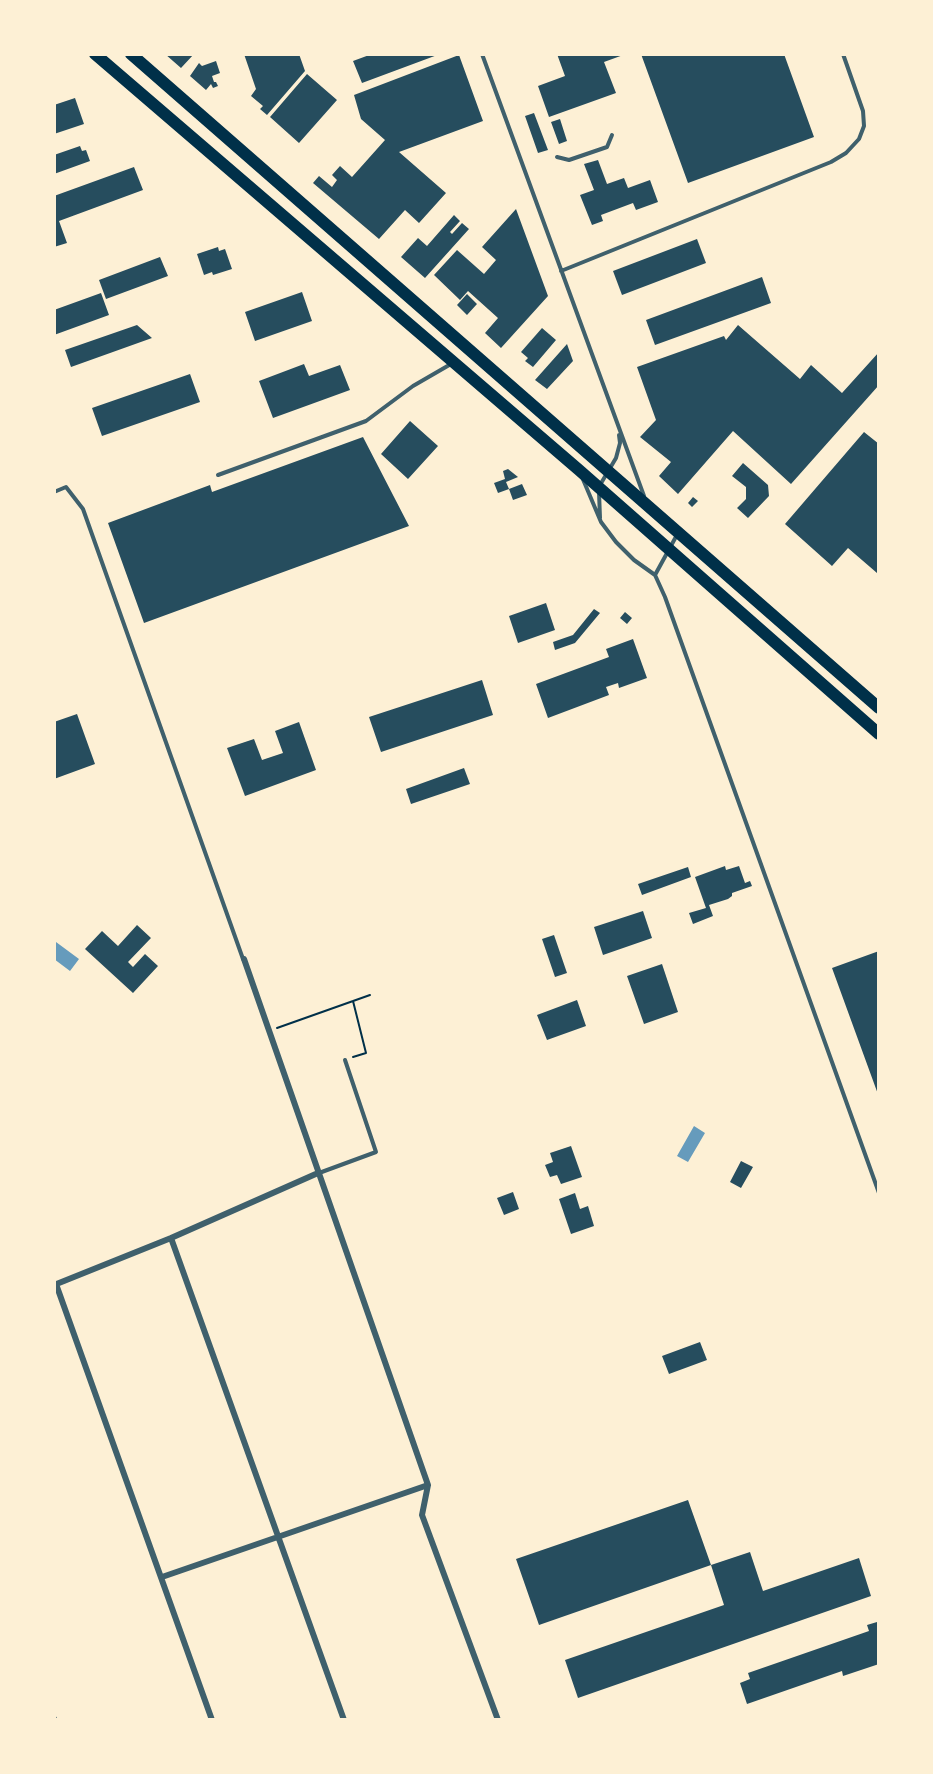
<!DOCTYPE html>
<style>
body{margin:0}
#map{position:relative;width:933px;height:1774px;overflow:hidden;background:#fdf0d5;font-family:"DejaVu Sans",sans-serif}
canvas{display:block}
.frame{position:absolute;inset:0;border:56px solid #fdf0d5;pointer-events:none}
</style>
<div id="map">
<canvas width="933" height="1774"></canvas>
<div class="frame"></div>
</div>
<script>
const ctx = document.querySelector('canvas').getContext('2d');
ctx.lineJoin = 'round';
function fillPath(path, color) {
  ctx.fillStyle = color;
  ctx.fill(path, 'evenodd');
}
function poly(rows) {
  const path = new Path2D();
  for (const r of rows) {
    path.moveTo(r[0], r[1]);
    for (let i = 2; i < r.length; i += 2) path.lineTo(r[i], r[i + 1]);
  }
  return path;
}
function strokePath(path, color, width, dash) {
  ctx.strokeStyle = color;
  ctx.lineWidth = width;
  ctx.lineCap = dash ? 'butt' : 'round';
  ctx.setLineDash(dash || []);
  ctx.stroke(path);
}
fillPath(poly([
 [56,942,79,959,70,971,54,959,54,943],
 [694,1126,705,1133,688,1162,677,1156]
]), '#669bbc');
fillPath(poly([
 [165,54,194,54,181,68],
 [244,54,299,54,305,71,267,115,260,109,263,106,251,96,256,89],
 [372,54,440,54,362,83,353,61],
 [557,54,626,54,604,62,616,93,549,117,538,86,565,76],
 [641,54,784,54,814,137,688,183],
 [459,55,483,121,399,152,446,193,419,223,405,210,379,239,313,183,319,176,332,187,337,180,332,175,340,166,352,177,385,140,361,119,354,95],
 [216,61,220,73,212,76,214,82,216,82,218,86,213,88,211,84,206,90,190,76,199,63,202,66],
 [307,74,337,100,299,143,270,117],
 [75,98,84,124,54,134,54,105],
 [534,113,548,150,538,153,525,116],
 [560,119,567,141,559,144,551,122],
 [80,146,82,151,86,150,90,161,54,174,54,162,56,161,54,155],
 [598,160,607,184,624,178,628,188,650,180,658,202,636,210,633,203,601,215,603,221,592,225,580,195,594,190,584,164],
 [134,167,143,190,59,221,67,243,54,247,54,196],
 [516,209,548,296,501,348,485,333,498,318,468,291,460,300,434,275,457,250,484,274,496,260,482,247],
 [454,215,460,221,450,232,452,234,462,223,469,229,425,278,401,257,418,238,427,246],
 [697,239,706,263,622,295,613,271],
 [218,247,219,251,225,249,232,269,213,275,212,272,204,275,197,254],
 [160,257,168,276,106,299,99,280],
 [762,277,771,303,655,345,646,320],
 [302,292,312,321,255,341,245,312],
 [101,293,109,315,54,335,54,310],
 [467,294,477,304,467,315,457,305],
 [137,325,152,338,71,367,65,350],
 [738,325,800,379,811,365,842,393,879,352,879,385,791,484,733,431,678,494,659,476,671,462,640,437,656,420,637,367,724,336,726,340],
 [542,328,556,340,533,367,525,361,528,358,521,352],
 [567,344,573,361,547,389,535,380],
 [304,364,309,376,340,365,350,390,273,418,259,381],
 [190,374,200,402,102,436,92,408],
 [410,421,438,446,408,479,381,454],
 [864,432,879,444,879,571,877,573,848,548,832,566,785,524],
 [363,437,409,526,144,623,108,523,210,485,212,492],
 [743,463,768,485,769,496,748,518,737,508,746,499,746,487,732,476],
 [508,469,518,477,506,482,509,489,498,493,494,483,505,479,503,471],
 [522,484,527,495,513,500,509,489],
 [693,497,698,501,692,507,688,503],
 [546,603,555,630,518,643,509,616],
 [594,609,600,613,575,643,555,650,553,642,573,635],
 [625,612,632,618,627,624,620,618],
 [633,639,647,678,619,688,618,683,606,687,609,695,548,718,536,684,609,657,606,649],
 [482,680,493,715,381,752,369,717],
 [77,714,95,764,54,779,54,722],
 [299,722,316,770,245,796,227,748,254,739,262,760,283,753,275,731],
 [464,768,470,784,411,804,406,789],
 [725,866,726,870,739,866,745,883,750,881,752,886,732,893,732,896,728,899,709,905,713,916,693,924,689,913,706,908,695,877],
 [688,867,691,877,642,895,638,884],
 [643,911,652,938,603,955,594,927],
 [137,925,151,938,128,962,133,967,145,954,158,966,133,993,85,949,102,931,118,946],
 [554,935,567,973,555,977,542,939],
 [879,951,879,1097,832,968],
 [662,964,678,1012,644,1024,627,976],
 [577,1000,586,1026,547,1040,537,1015],
 [571,1146,582,1177,561,1184,557,1175,550,1177,545,1165,553,1162,550,1153],
 [741,1161,753,1167,741,1188,730,1182],
 [513,1192,519,1209,504,1215,497,1198],
 [575,1193,580,1209,588,1206,594,1226,571,1234,559,1199],
 [700,1342,707,1360,669,1374,662,1356],
 [688,1500,711,1565,539,1625,516,1559],
 [750,1552,763,1591,859,1558,871,1596,578,1698,565,1660,724,1605,711,1565],
 [877,1622,879,1627,879,1664,843,1676,842,1671,747,1704,740,1683,750,1679,748,1673,869,1631,867,1625]
]), '#264d5e');
strokePath(poly([
 [353,1001,366,1053,353,1057],
 [277,1028,370,995]
]), '#003049', 2);
strokePath(poly([
 [482,54,644,496],
 [557,157,569,160,607,147,612,135],
 [561,271,831,162,846,153,859,139,864,126,863,111,843,54],
 [218,475,366,421,413,386,451,364],
 [582,477,601,522,616,542,634,560,655,575,665,597,879,1193],
 [600,485,616,458,620,443,619,435],
 [54,492,66,487,83,509,243,959],
 [599,492,600,518],
 [655,575,678,533],
 [319,1173,376,1152,345,1060]
]), '#3f606c', 4);
strokePath(poly([
 [244,959,428,1485,422,1515,498,1720],
 [171,1238,344,1720],
 [56,1284,212,1720],
 [54,1285,171,1238,318,1173],
 [162,1577,428,1485],
 [54,1719,54,1720]
]), '#3f606c', 6);
strokePath(poly([
 [95,54,579,470,879,734],
 [131,54,879,708]
]), '#003049', 12);
</script>
